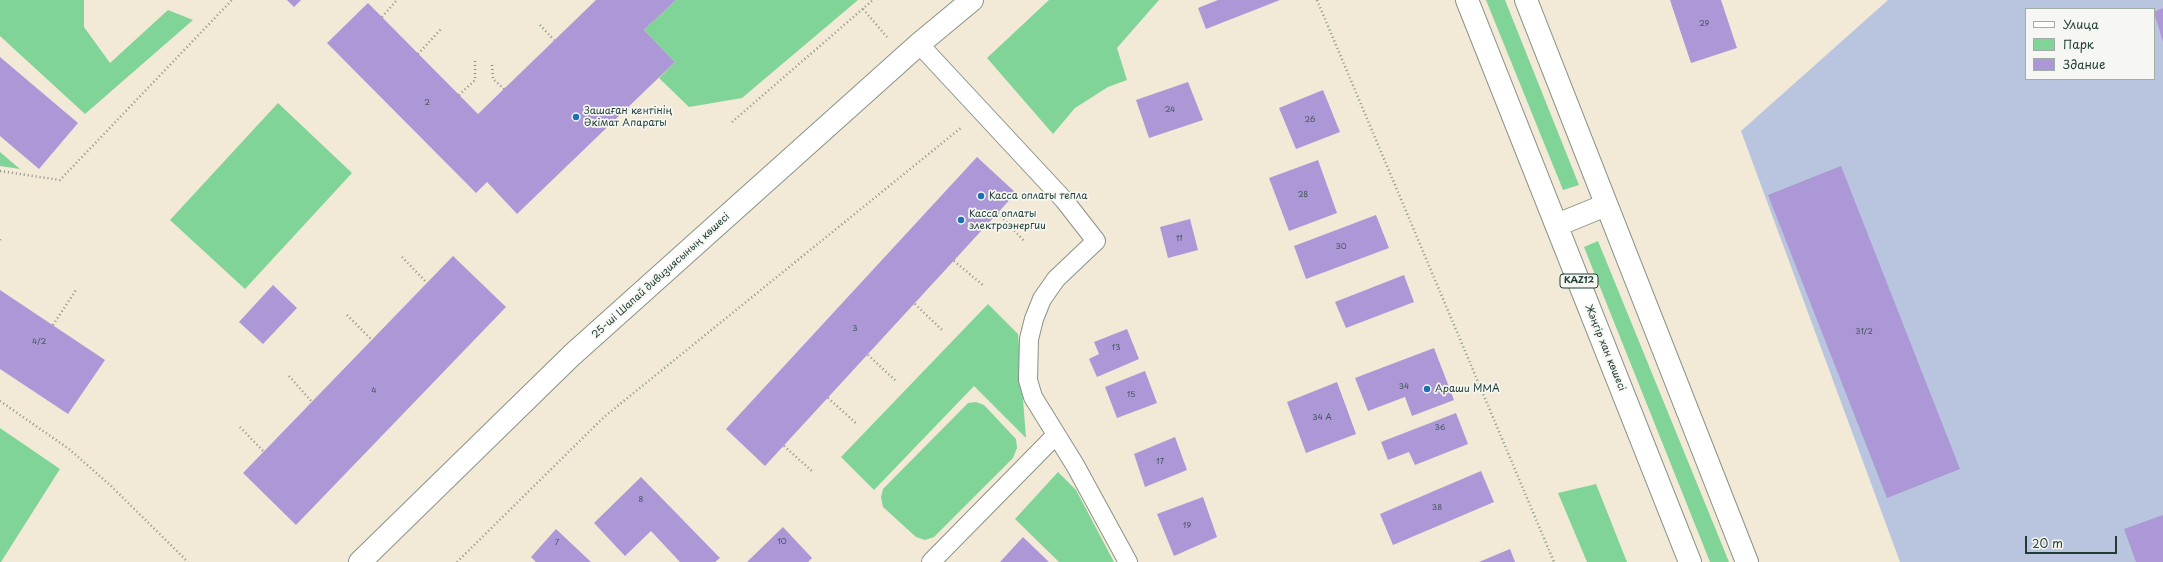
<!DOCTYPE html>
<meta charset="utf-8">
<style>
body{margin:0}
#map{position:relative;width:2163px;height:562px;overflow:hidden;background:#f3e9d7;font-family:"Playpen Sans",sans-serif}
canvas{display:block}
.legend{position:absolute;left:2025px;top:8px;width:130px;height:72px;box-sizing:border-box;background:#f6f6f2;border:1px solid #a0aca6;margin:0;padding:5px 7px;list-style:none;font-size:12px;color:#1f3d34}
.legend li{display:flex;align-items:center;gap:8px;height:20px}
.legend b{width:20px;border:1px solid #a0aca6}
.scale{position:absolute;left:2025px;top:536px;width:92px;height:18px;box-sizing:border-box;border:2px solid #1f3d34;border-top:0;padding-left:5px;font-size:12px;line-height:14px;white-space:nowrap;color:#1f3d34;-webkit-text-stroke:3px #f6f6f2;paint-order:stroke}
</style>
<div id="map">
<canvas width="2163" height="562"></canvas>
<ul class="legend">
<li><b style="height:5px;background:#fff"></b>Улица</li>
<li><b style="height:11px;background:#80d497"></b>Парк</li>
<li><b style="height:11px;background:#ac98d6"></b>Здание</li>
</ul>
<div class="scale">20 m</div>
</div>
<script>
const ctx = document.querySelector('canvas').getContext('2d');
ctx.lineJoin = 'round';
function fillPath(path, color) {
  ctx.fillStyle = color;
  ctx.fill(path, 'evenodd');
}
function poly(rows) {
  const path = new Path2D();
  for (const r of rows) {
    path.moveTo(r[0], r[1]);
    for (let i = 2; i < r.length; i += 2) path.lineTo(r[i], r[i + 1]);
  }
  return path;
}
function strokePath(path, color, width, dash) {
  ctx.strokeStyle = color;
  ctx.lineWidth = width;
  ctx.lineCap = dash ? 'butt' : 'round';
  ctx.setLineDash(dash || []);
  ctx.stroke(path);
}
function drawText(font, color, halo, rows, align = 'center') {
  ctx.font = font + ' "Playpen Sans",sans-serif';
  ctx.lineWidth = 3.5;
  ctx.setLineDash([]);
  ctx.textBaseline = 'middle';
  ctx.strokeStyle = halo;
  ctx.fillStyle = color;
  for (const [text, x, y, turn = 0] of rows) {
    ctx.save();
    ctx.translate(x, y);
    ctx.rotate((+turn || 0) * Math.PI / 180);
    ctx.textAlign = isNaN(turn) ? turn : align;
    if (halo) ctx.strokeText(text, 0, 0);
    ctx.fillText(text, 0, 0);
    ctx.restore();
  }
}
fillPath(poly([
 [1888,0,2163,0,2163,562,1900,562,1741,131],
 [2026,9,2154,9,2154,79,2026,79]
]), '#b9c5de');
fillPath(poly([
 [0,0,84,0,84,27,110,63,168,10,193,20,85,114,0,36],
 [676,0,858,0,742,98,689,107,659,78,675,62,644,30],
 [1049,0,1159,0,1117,48,1127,80,1108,87,1075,108,1053,134,987,58],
 [1486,0,1505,0,1579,185,1563,190],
 [278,103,352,173,245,289,170,220],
 [0,152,20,169,0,166],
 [1598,241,1729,562,1710,562,1584,247],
 [988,304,1018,334,1026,438,974,386,874,490,841,457],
 [976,402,984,405,1016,439,1017,448,1013,458,934,537,925,540,916,537,883,507,881,497,883,489,968,403],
 [0,428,60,469,1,562,0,562],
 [1058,472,1076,490,1114,562,1059,562,1015,519],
 [1596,484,1627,562,1587,562,1558,493]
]), '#80d497');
fillPath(poly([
 [287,0,301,0,294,7],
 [596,0,676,0,644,30,675,62,517,214,487,182,476,193,327,43,368,3,478,114],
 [1218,0,1280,0,1206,29,1198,8],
 [1670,0,1721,0,1737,48,1691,63],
 [2163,8,2163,42,2154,12],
 [0,57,78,123,39,169,0,136],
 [1188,82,1203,120,1149,138,1136,100],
 [1323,90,1340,132,1296,149,1279,108],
 [977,157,1016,193,765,466,726,429],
 [1318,160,1337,213,1289,231,1269,178],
 [1841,166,1960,469,1887,498,1768,195],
 [1376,215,1389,248,1306,279,1294,246],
 [1190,219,1198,250,1168,258,1160,227],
 [453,256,506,307,296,525,243,473],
 [1404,275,1414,302,1346,328,1335,302],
 [273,285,297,308,263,344,239,322],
 [0,290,105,360,68,414,0,369],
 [1127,329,1139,359,1097,377,1089,359,1099,354,1094,342],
 [1434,348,1454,400,1412,416,1405,397,1368,411,1355,378],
 [1145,371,1157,403,1117,418,1105,387],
 [1337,382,1356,434,1306,453,1287,402],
 [1456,413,1468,444,1415,465,1409,452,1388,460,1381,442],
 [1175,437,1187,470,1145,487,1134,454],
 [1481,471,1494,502,1393,545,1380,514],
 [641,477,720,558,715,562,680,562,651,531,625,556,594,523],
 [1203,497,1217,537,1174,556,1157,514],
 [2163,515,2163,562,2136,562,2124,529],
 [783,527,812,558,808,562,747,562],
 [556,529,591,562,536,562,531,557],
 [1023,537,1049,562,1000,562],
 [1510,549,1515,562,1479,562]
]), '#ac98d6');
const lane = poly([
 [919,44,1064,200,1096,241,1056,279,1042,299,1034,319,1029,339,1028,380,1033,397,1075,465,1128,562],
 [931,562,1056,435]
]);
const street = poly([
 [360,562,572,355,919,44,972,0]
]);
const primary = poly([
 [1467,0,1690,562],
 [1526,0,1747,562],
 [1557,225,1606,205]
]);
strokePath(lane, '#899386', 20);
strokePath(street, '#899386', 24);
strokePath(primary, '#899386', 24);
strokePath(poly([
 [1317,0,1554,562],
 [863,9,887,37],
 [382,17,397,0],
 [540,25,554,40],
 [418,54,442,28],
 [492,65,493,79,504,89],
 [459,95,475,80,475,59],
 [732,122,873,0],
 [0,171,60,180,232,0],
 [998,213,1025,242],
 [0,240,1,238],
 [402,257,427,283],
 [954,261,984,286],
 [915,304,943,331],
 [347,315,372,340],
 [53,325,76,290],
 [868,355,896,381],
 [289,376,312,402],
 [828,398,857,424],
 [0,401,69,449,110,485,188,562],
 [240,427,264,452],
 [784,446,813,472],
 [457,562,604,417,962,127]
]), '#899386', 2.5, [1, 3]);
strokePath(lane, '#fff', 18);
strokePath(street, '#fff', 22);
strokePath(primary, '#fff', 22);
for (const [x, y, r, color] of [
 [576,117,4,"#1f6fb2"],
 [981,196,4,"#1f6fb2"],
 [961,220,4,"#1f6fb2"],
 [1427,389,4,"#1f6fb2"]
]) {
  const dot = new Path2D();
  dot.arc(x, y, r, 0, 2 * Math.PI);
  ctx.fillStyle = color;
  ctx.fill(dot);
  strokePath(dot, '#f6f6f2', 1.5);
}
drawText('8px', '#42545c', null, [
 ["29",1704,24],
 ["2",427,103],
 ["24",1170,110],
 ["26",1310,120],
 ["28",1303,195],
 ["11",1179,239],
 ["30",1341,247],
 ["3",855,329],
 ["31/2",1864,332],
 ["4/2",39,342],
 ["13",1116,348],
 ["34",1404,387],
 ["4",374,391],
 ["15",1131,395],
 ["34 А",1322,418],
 ["36",1440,428],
 ["17",1160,462],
 ["8",641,500],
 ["38",1437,508],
 ["19",1187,526],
 ["10",782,542],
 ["7",557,543]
]);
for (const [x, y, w] of [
 [1579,281,38]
]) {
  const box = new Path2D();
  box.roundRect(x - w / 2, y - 7, w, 14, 3);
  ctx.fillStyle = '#f6f6f2';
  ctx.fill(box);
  strokePath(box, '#1f3d34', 1);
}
drawText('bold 9px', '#1f3d34', null, [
 ["KAZ12",1579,281]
]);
drawText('10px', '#1f3d34', '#f6f6f2', [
 ["Зашаған кентінің",584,111],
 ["Әкімат Апараты",584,123],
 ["Касса оплаты тепла",989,196],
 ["Касса оплаты",969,214],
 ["электроэнергии",969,226],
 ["Араши ММА",1435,389]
], 'left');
drawText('10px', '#1f3d34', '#f6f6f2', [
 ["25-ші Шапай дивизиясының көшесі",661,276,-42],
 ["Жәңгір хан көшесі",1605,348,68]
]);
</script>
